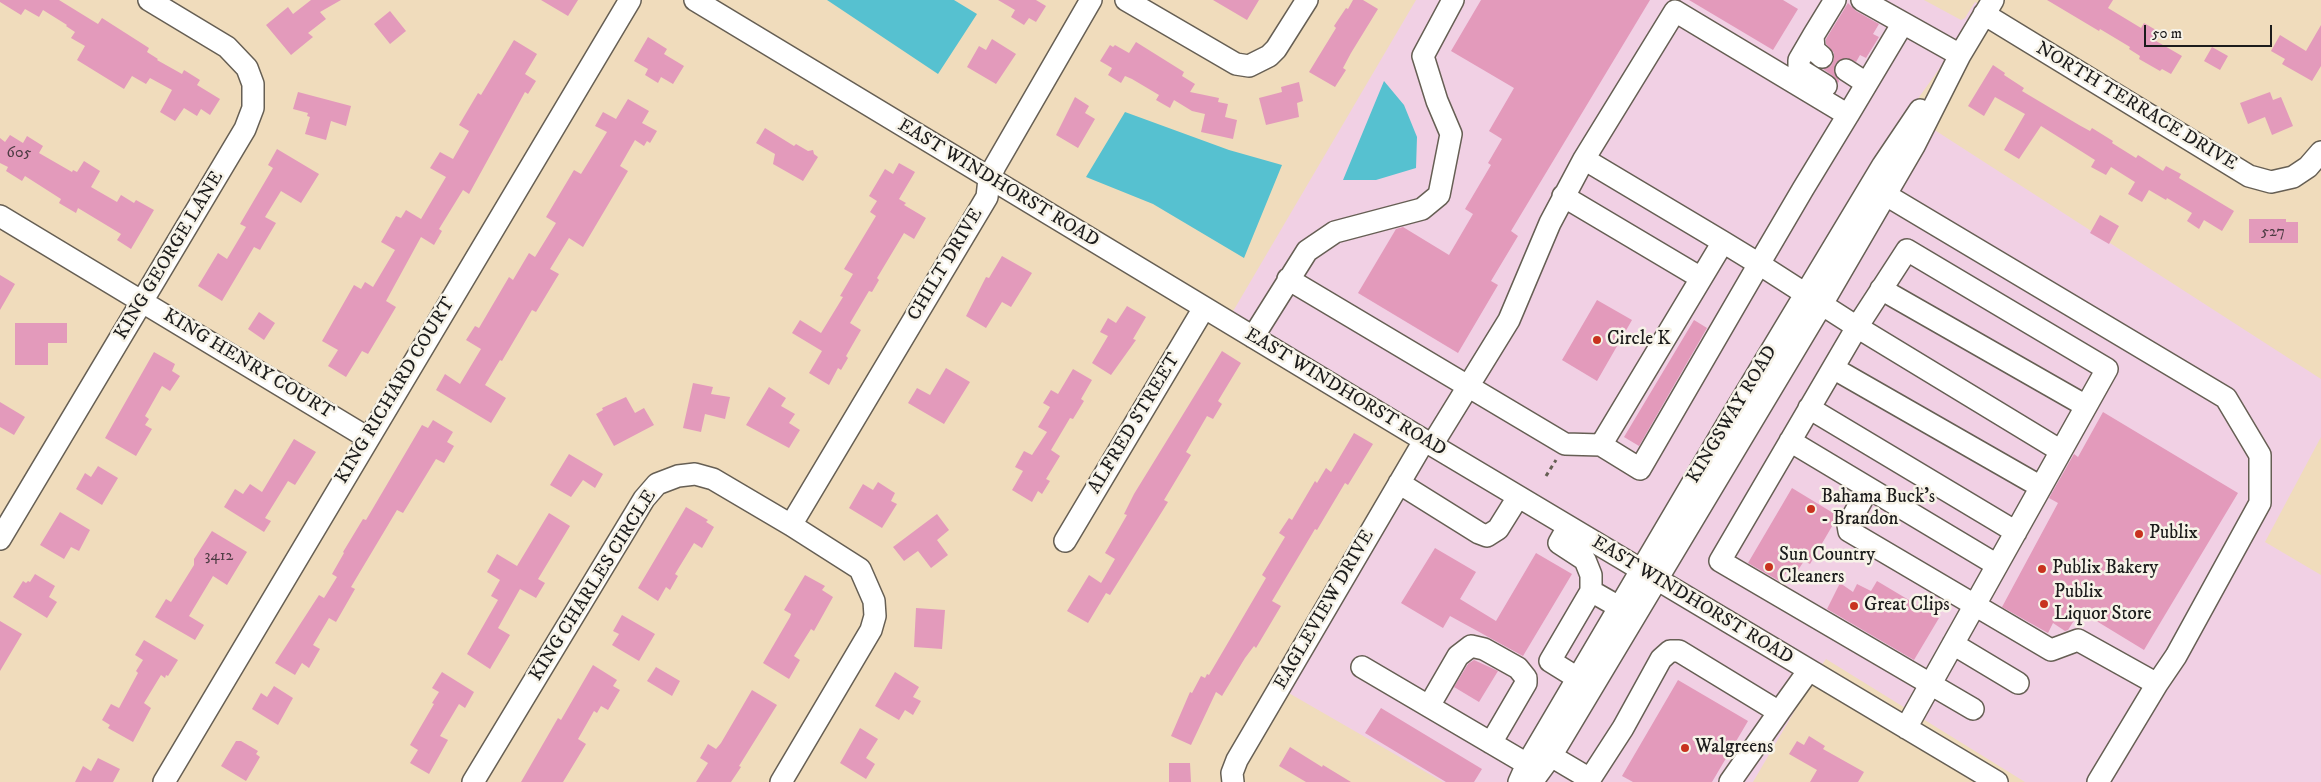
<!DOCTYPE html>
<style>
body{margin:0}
#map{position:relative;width:2321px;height:782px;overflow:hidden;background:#f0dcbc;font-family:"IM FELL DW Pica",serif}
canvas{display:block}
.scale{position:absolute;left:2144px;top:25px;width:128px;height:22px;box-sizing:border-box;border:2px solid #1c1c1c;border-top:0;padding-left:6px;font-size:15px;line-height:18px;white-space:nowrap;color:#1c1c1c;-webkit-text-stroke:4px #f7f3e8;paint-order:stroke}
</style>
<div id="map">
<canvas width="2321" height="782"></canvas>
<div class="scale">50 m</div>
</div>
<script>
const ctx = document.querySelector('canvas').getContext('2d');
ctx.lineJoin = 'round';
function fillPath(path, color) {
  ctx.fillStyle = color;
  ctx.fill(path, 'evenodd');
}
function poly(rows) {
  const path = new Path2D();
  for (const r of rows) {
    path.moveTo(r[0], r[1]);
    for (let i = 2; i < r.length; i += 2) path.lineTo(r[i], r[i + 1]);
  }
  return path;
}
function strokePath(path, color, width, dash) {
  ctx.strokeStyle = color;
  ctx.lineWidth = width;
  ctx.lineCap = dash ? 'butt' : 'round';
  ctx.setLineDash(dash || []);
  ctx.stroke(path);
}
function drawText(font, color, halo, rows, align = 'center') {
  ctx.font = font + ' "IM FELL DW Pica",serif';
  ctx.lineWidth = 5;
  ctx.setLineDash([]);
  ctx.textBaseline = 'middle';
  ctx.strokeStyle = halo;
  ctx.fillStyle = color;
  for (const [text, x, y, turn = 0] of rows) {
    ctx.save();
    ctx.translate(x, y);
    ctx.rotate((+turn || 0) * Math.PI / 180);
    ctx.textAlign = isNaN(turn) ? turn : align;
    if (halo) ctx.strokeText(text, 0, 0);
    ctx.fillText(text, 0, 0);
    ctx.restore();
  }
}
fillPath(poly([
 [1416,0,1924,0,1961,20,1965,18,1975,2,1980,5,1952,51,1887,142,1638,557,1232,313],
 [1933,129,2321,379,2321,437,2265,542,2321,575,2321,782,2025,782,1826,659,1821,666,1670,576],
 [1427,454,1628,574,1509,782,1443,782,1287,692],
 [1659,593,1811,683,1753,782,1543,782]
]), '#f1d0e4');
fillPath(poly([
 [827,0,954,0,977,14,938,74],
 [1384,81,1404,105,1417,137,1416,168,1376,180,1343,180],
 [1125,112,1229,150,1282,165,1244,258,1153,204,1086,177]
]), '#56c1d0');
fillPath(poly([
 [0,0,59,0,98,24,102,18,149,48,147,52,158,59,157,60,182,74,184,70,200,80,197,85,220,99,210,115,201,109,197,116,184,108,175,121,160,112,172,90,150,78,146,84,132,76,124,89,77,60,85,46,71,38,75,32,66,26,67,25,43,10,39,17,25,9,21,15,0,2],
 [311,0,341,0,320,12,326,19,308,33,313,37,291,55,266,25,288,7,293,14],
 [541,0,578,0,568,16],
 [998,0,1036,0,1046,6,1036,22,1029,18,1024,25,1011,17,1015,10],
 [1213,0,1259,0,1247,20],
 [1353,0,1363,0,1378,9,1351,53,1343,68,1346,70,1335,87,1309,72,1336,28,1334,26,1346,8,1348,9],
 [1481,0,1650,0,1511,231,1518,236,1491,281,1498,285,1458,353,1358,293,1396,229,1403,227,1449,255,1473,214,1465,209,1491,165,1488,163,1502,139,1489,131,1514,88,1451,51],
 [1689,0,1783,0,1798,9,1773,50],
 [2047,0,2113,0,2108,8,2141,28,2144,23,2161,33,2156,41,2182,56,2171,74,2162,69,2160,71,2139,59,2140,56,2129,49,2130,47,2100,29,2099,31],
 [1848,3,1856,11,1879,24,1873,34,1879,37,1866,58,1860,55,1856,62,1846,58,1836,63,1834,70,1839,81,1838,83,1833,76,1823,69,1831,66,1834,59,1834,53,1826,44,1826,39],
 [390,11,406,31,390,44,374,24],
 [2321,25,2321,66,2312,81,2282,64,2285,59,2271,51,2280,35,2306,51],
 [648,37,667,49,664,54,684,66,673,84,661,77,658,83,645,75,648,69,634,61],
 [992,39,1016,54,996,84,967,67,979,46,986,50],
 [514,40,537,54,525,74,536,81,528,94,525,92,469,194,463,190,439,229,442,231,434,245,421,237,386,301,396,307,368,354,362,351,346,377,328,366,338,350,322,341,354,285,361,289,365,282,373,287,395,250,381,242,396,216,401,218,406,210,421,219,446,177,430,168,440,152,453,159,469,131,459,125,478,93,481,95],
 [1136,42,1184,72,1182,76,1195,84,1190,92,1219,98,1218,102,1228,104,1225,117,1237,120,1233,139,1201,132,1205,114,1192,111,1174,100,1170,108,1156,100,1159,95,1132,79,1125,76,1121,83,1108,75,1112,68,1100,61,1110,45,1113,47,1115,45,1129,53],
 [2212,47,2228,56,2220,70,2204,61],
 [1993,65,2005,73,2004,75,2024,88,2022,91,2079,125,2090,131,2092,128,2113,141,2112,143,2136,158,2138,155,2163,171,2166,166,2181,174,2179,178,2234,211,2222,231,2204,220,2199,229,2187,221,2192,213,2167,198,2166,200,2149,190,2142,202,2128,194,2135,182,2111,167,2106,175,2091,167,2095,160,2041,126,2019,159,2004,150,2025,114,1995,97,1984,116,1968,106],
 [1299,82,1303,101,1297,103,1299,117,1266,125,1259,98,1282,92,1281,87],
 [298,92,351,106,346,126,331,121,326,140,305,134,310,117,307,116,308,113,293,109],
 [2270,92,2273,100,2281,97,2293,126,2272,135,2265,117,2248,124,2240,103],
 [1075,97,1089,106,1085,113,1095,119,1078,148,1056,135],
 [628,99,649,111,642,123,657,131,650,143,647,141,644,146,635,140,620,166,628,171,583,247,569,238,550,269,559,274,536,312,532,310,502,361,500,360,485,385,506,398,491,423,436,390,445,374,460,384,481,349,466,340,475,326,479,328,509,277,513,280,529,253,535,257,556,223,546,217,574,170,581,174,607,132,595,126,603,112,616,119],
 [765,128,794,146,796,144,808,151,813,150,814,154,818,157,803,181,773,164,775,154,756,143],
 [10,135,23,143,27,136,43,146,39,153,72,172,73,170,77,172,84,161,100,171,91,187,117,202,121,195,134,203,136,200,154,210,131,249,117,240,121,234,78,208,76,213,59,203,61,199,25,176,22,181,6,171,8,167,0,163,0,138,5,142],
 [277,149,319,174,301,203,281,191,265,217,276,223,260,250,254,247,222,301,198,286,218,253,227,259,246,227,240,224,273,168,268,165],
 [899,163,915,172,899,199,906,203,904,205,926,218,914,239,904,233,877,278,879,280,872,292,869,291,850,323,861,330,846,356,848,358,841,370,838,368,829,385,809,373,822,351,792,333,800,320,821,333,843,297,840,296,853,274,844,269,876,216,870,212,877,201,869,196,885,169,893,174],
 [2100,215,2119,226,2109,244,2090,233],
 [2249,219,2286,219,2286,222,2298,222,2298,243,2249,243],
 [1002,256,1032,273,1011,307,1002,302,986,328,966,316,986,277,989,278],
 [0,275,15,284,0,310],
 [1597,300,1632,320,1597,381,1562,360],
 [1127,306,1146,317,1133,339,1136,340,1111,375,1092,363,1108,336,1100,332,1108,318,1116,323],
 [259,312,275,323,264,340,248,329],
 [1694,320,1707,328,1639,446,1624,437],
 [15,323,67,323,67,343,48,343,48,365,15,365],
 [1222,351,1241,363,1218,401,1222,404,1213,419,1207,416,1186,452,1191,455,1164,500,1168,502,1110,595,1106,593,1088,623,1067,611,1089,575,1101,583,1115,559,1105,553,1127,515,1124,514,1134,494],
 [154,352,175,364,172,371,180,376,170,391,162,386,145,416,149,419,145,425,152,429,136,456,105,438],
 [946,368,970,382,944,424,908,403,917,388,930,395],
 [1073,369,1092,380,1081,399,1084,401,1073,419,1070,418,1051,450,1060,456,1046,479,1050,481,1042,494,1038,491,1032,502,1012,490,1023,471,1015,467,1024,451,1032,455,1047,432,1038,427,1050,407,1043,403,1051,390,1058,394],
 [693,383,713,387,711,394,730,397,725,419,705,414,701,432,683,428],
 [769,387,786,398,781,406,795,414,789,423,800,430,789,448,746,425],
 [626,397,635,413,644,408,654,425,614,446,596,414,603,410,602,408],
 [0,402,25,417,14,435,0,427],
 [2103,412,2238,493,2144,650,2080,611,2068,630,2065,631,2053,623,2048,633,2002,607,2058,503,2049,498,2074,454,2078,457],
 [433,420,453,432,447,442,454,446,444,463,436,459,403,513,397,510,351,587,355,589,336,622,329,618,313,645,320,649,309,668,302,663,295,675,275,663,319,595,324,598,337,577,332,574,344,553,343,552,363,519,366,520,422,425,428,428],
 [1354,433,1373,444,1348,485,1345,483,1317,530,1315,529,1272,601,1281,606,1256,648,1254,646,1245,658,1222,696,1216,692,1191,745,1171,736,1190,692,1192,693,1201,676,1205,678,1207,674,1209,675,1266,578,1262,575,1285,537,1279,533,1289,518,1292,520,1315,481,1317,483,1326,468,1331,472],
 [294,439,316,452,295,485,288,481,265,518,271,521,264,532,224,507,235,489,243,494,250,484,262,492],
 [569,454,603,474,595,488,583,480,571,497,550,485],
 [98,466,118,478,102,505,76,489,85,473,91,477],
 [878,482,895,493,891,501,897,504,882,528,849,508,863,484,873,490],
 [1792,488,1838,516,1810,564,1804,561,1796,573,1789,568,1781,582,1748,563],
 [686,507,708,520,706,522,714,527,702,548,694,543,675,574,678,576,670,590,666,587,658,601,638,588],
 [60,512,90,530,79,551,71,547,64,559,40,545],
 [549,513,570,526,538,579,545,583,536,598,520,589,498,628,510,635,490,669,467,654,498,600,491,596,500,580,487,572,497,554,517,566],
 [937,514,949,530,937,540,948,555,931,568,918,551,904,561,893,547],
 [212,531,247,552,227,585,213,576,189,616,204,625,195,640,155,617,166,599,171,602,194,565,194,559],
 [1435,548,1476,572,1460,599,1496,621,1536,553,1572,574,1523,656,1450,616,1443,628,1401,603],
 [35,574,55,586,49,597,57,602,47,618,13,597,23,581,26,583,28,581,30,582],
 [805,575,825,586,822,590,833,597,814,631,811,629,794,656,800,660,789,679,763,663,790,617,791,614,784,610],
 [1877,581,1939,618,1914,660,1827,609,1840,583,1853,592,1857,584,1871,591],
 [916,608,945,610,942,649,914,647],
 [622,615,655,634,639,661,612,645,619,634,613,631],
 [0,621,22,634,0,671],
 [144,640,178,660,168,676,166,675,165,678,161,675,144,703,151,708,133,742,108,728,110,725,102,720,111,704,119,708,138,673,136,671,143,660,135,655],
 [1474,660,1498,671,1479,702,1454,687,1468,664],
 [593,665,617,680,613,686,620,690,608,710,601,706,597,713,594,711,578,739,586,744,563,782,521,782,558,718,561,720],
 [656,667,680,681,672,696,647,681],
 [442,672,474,692,465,708,459,704,440,736,448,740,429,774,410,763,418,750,410,745,434,704,432,703,439,692,432,688],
 [895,672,919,687,913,697,921,701,913,715,905,710,899,720,875,706],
 [1678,680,1748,721,1712,782,1633,782,1622,776],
 [274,686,293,698,278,725,252,709,261,693,267,697],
 [752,690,777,705,739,766,741,767,731,782,696,782,708,763,700,758,708,744,716,749,721,743],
 [1381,708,1482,769,1474,782,1446,782,1365,733],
 [860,728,878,739,866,758,875,764,866,779,840,763],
 [1809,736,1825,746,1823,749,1864,772,1858,782,1810,782,1817,770,1789,754,1797,741,1804,745],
 [236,741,241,741,258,751,256,754,260,757,246,781,221,766],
 [1290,747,1322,767,1323,765,1351,782,1306,782,1279,766],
 [98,758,120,769,113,782,75,782,83,766,91,771],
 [1169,763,1190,763,1191,782,1169,782]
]), '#e39abb');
const minor = poly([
 [695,0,1432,445,1997,782],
 [1126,0,1236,64,1249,66,1269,56,1276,49,1307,0],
 [1862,0,1903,23],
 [1984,14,2249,176,2271,182,2293,177,2308,167,2321,152],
 [1813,36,1799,60,1799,67,1802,71,1826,86],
 [1822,57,1814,50,1813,36,1835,0],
 [1846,70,1866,83],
 [1848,115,1903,23,1960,55],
 [1886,195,2226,398,2260,455,2260,503,2176,656,2157,684],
 [1563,196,1701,278],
 [0,216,368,438],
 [1723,242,1601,445,1640,469,1759,264,1803,189,1848,115,1675,11,1584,159,1723,242,1759,264,1857,327,1907,250,2107,369,1906,728],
 [1288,279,1565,444,1601,445],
 [1881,289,2086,406],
 [1253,337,1307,251,1335,232,1422,209,1439,195,1451,134,1437,101,1423,56,1453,0],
 [1833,368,2041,487],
 [1809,408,2016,532],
 [1790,441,1997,565],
 [1432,445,1509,320,1550,223,1584,159],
 [1399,483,1479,533,1487,536,1498,529,1518,497],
 [1868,489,1848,525,1849,531,2051,650,2078,640,2157,684,2098,782],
 [791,525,987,197,989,179,995,166,1091,0],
 [1568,527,1559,543,1585,560,1591,575,1591,591],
 [0,539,245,129,253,108,253,84,247,68,227,47,149,0],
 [1065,541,1204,308],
 [1953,644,2018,683],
 [1362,667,1527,764],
 [1579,679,1550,661,1591,591,1619,607],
 [1429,706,1458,656,1471,646,1484,649,1518,668,1526,678,1526,683,1491,743],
 [1973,709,1720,561,1857,327,2061,451],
 [1551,756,1590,779,1623,728,1661,659,1670,651,1679,651,1779,712,1809,670],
 [164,782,630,0],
 [473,782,644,499,657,484,678,476,695,474,713,479,791,525,860,569,874,601,875,616,871,630,781,782],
 [1233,782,1232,773,1237,760,1424,441],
 [1519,782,1527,764,1729,421,1883,165,1920,110],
 [1532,782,1551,756,1822,304,1914,146,1960,55,1993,0],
 [1730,782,1779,712]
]);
strokePath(minor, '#665f54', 24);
strokePath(poly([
 [1546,476,1556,460]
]), '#665f54', 3, [4, 4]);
strokePath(minor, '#fff', 21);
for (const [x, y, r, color] of [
 [1597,340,5,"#c8321e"],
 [1811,509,5,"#c8321e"],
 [2139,534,5,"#c8321e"],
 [1769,567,5,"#c8321e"],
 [2042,569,5,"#c8321e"],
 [2044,604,5,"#c8321e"],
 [1854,606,5,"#c8321e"],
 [1685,748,5,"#c8321e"]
]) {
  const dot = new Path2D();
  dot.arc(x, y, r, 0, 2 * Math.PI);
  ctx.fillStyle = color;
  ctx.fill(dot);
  strokePath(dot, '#f7f3e8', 2);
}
drawText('16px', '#4e3c44', null, [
 ["605",19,154],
 ["527",2273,233],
 ["3412",219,557]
]);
drawText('19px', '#1c1c1c', '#f7f3e8', [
 ["NORTH TERRACE DRIVE",2136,107,31],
 ["EAST WINDHORST ROAD",998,184,31],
 ["KING GEORGE LANE",170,256,-59],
 ["CHILT DRIVE",946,265,-59],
 ["KING HENRY COURT",248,365,31],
 ["KING RICHARD COURT",396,391,-59],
 ["EAST WINDHORST ROAD",1345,393,31],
 ["KINGSWAY ROAD",1733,415,-59],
 ["ALFRED STREET",1135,424,-59],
 ["KING CHARLES CIRCLE",594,586,-58],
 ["EAST WINDHORST ROAD",1692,601,31],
 ["EAGLEVIEW DRIVE",1325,610,-60]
]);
drawText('19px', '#1c1c1c', '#f7f3e8', [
 ["Circle K",1607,340],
 ["Bahama Buck's",1821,498],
 ["- Brandon",1821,520],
 ["Publix",2149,534],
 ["Sun Country",1779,556],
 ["Cleaners",1779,578],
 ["Publix Bakery",2052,569],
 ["Publix",2054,593],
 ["Liquor Store",2054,615],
 ["Great Clips",1864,606],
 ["Walgreens",1695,748]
], 'left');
</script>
